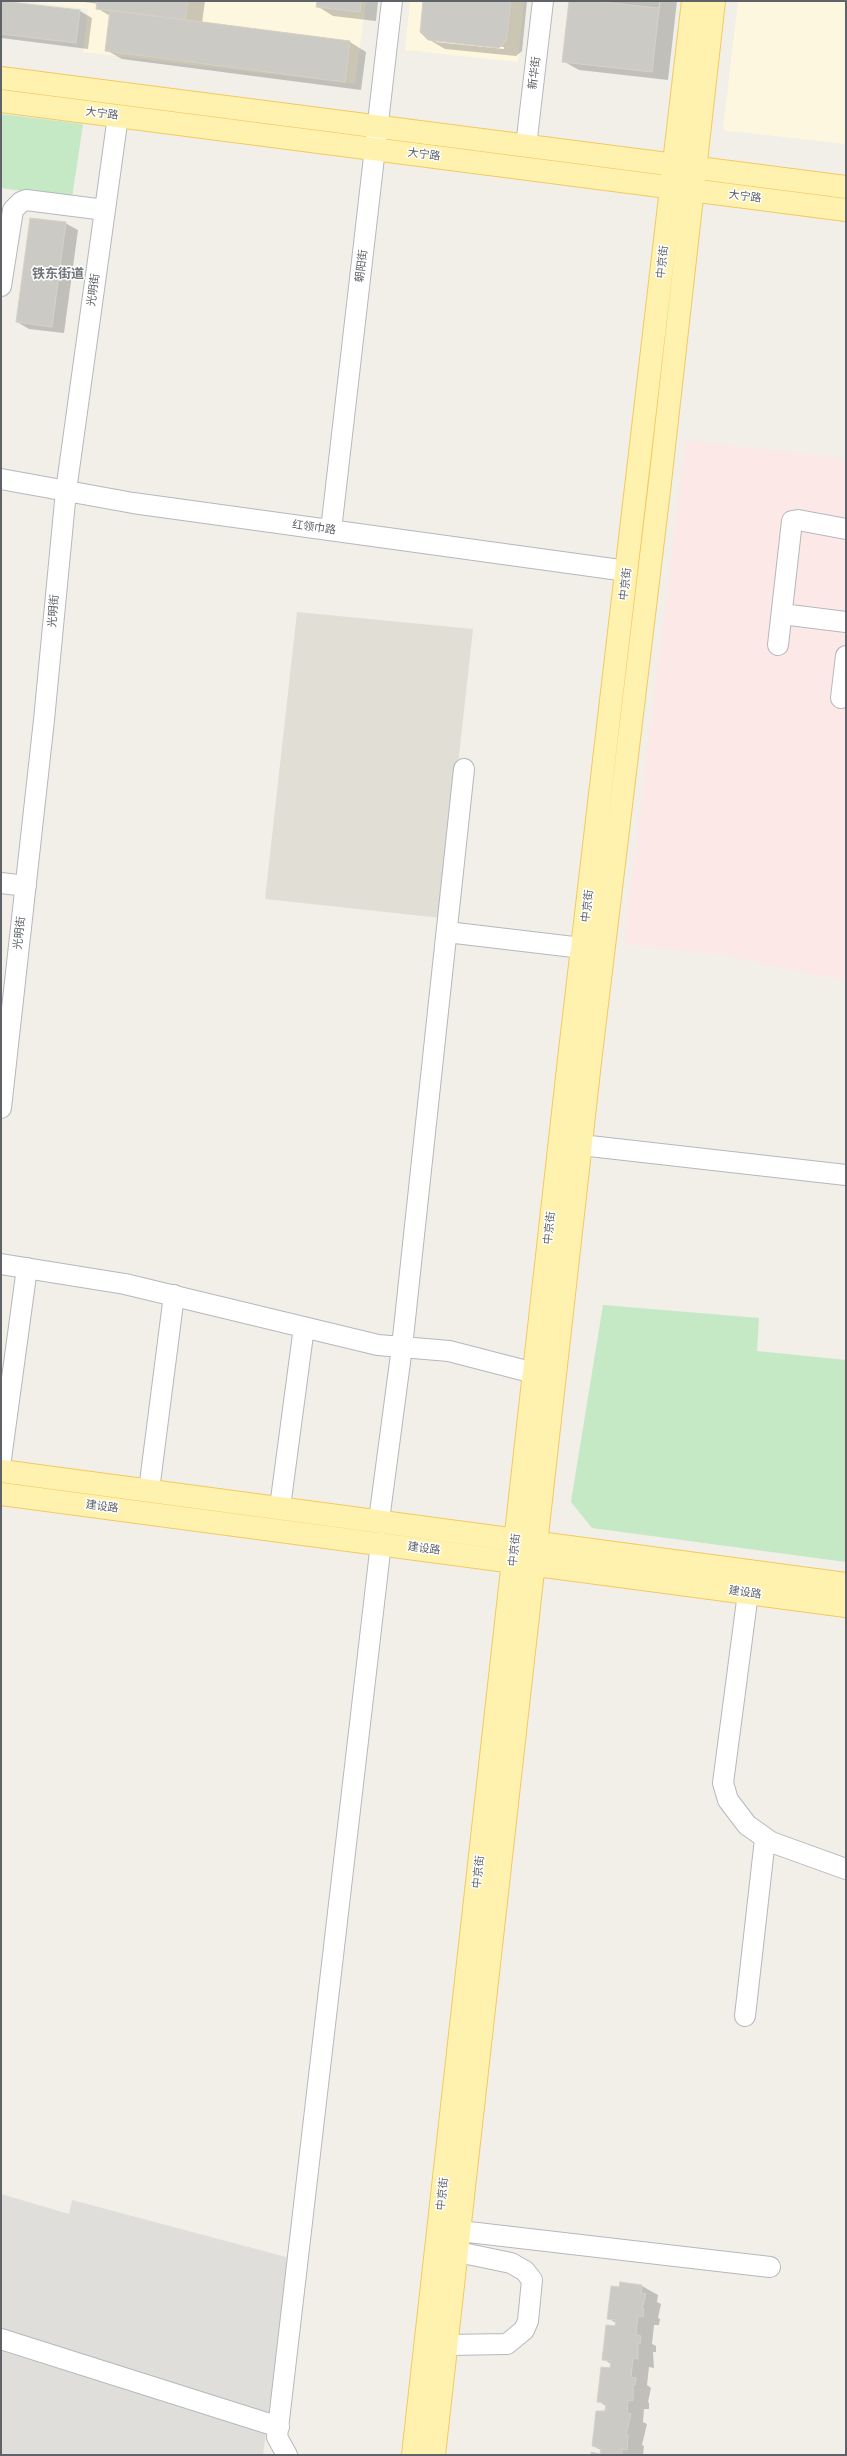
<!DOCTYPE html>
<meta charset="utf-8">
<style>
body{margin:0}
#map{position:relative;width:847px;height:2456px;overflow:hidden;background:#f1efe8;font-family:"DejaVu Sans",sans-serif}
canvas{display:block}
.frame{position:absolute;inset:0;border:2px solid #5f6368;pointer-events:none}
</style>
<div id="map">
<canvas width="847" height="2456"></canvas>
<div class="frame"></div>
</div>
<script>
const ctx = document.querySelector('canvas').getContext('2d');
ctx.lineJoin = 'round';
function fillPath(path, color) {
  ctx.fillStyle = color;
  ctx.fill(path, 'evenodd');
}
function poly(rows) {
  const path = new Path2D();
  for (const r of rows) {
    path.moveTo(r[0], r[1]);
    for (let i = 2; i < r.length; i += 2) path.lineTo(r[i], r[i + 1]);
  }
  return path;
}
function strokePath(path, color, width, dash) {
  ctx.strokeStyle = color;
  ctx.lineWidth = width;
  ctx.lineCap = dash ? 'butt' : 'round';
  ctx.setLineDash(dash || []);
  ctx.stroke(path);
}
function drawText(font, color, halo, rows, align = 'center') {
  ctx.font = font + ' "DejaVu Sans","Noto Sans SC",sans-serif';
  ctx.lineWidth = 3;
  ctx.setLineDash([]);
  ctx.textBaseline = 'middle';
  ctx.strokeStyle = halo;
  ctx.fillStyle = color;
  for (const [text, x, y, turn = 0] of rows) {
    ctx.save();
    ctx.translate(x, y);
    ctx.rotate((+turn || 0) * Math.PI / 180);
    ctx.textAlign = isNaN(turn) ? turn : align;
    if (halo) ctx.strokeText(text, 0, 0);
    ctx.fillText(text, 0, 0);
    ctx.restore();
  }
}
fillPath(poly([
 [25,1,366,1,355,84,83,52,88,9],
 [410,1,524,1,518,62,405,50],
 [738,1,846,1,846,144,723,130]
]), '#fef7e0');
fillPath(poly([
 [1,2194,69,2214,72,2200,290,2258,263,2455,1,2455]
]), '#e0deda');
fillPath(poly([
 [297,612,473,629,441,918,265,899]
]), '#e1ded6');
fillPath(poly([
 [685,440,846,459,846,981,724,955,624,944]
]), '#fce8e6');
fillPath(poly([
 [1,114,83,124,72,198,1,188],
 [603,1305,759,1318,757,1351,846,1360,846,1562,592,1528,571,1502]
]), '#c5e8c5');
fillPath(poly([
 [78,1,205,1,202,23,350,42,366,52,361,90,122,59,106,50,110,16,97,8,98,4],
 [318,1,378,1,376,21,333,16,317,6],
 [424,1,527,1,522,51,516,56,445,49,428,39],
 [436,40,504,47,504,49,436,42],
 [570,1,677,1,668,80,579,70,563,61],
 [1,2,80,11,92,18,88,49,1,38],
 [65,223,78,230,64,333,29,329,17,322],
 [642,2286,658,2295,657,2302,661,2304,658,2318,660,2319,659,2325,654,2325,652,2344,656,2346,656,2352,653,2352,654,2368,649,2367,647,2385,651,2388,648,2402,649,2403,649,2409,644,2409,643,2422,647,2424,642,2445,644,2446,643,2455,592,2455,601,2455,601,2450,593,2446,606,2406,598,2401,611,2364,603,2359,616,2323,608,2318,620,2288]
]), '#0003');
const building = poly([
 [1,1,80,10,76,43,1,34,1,1],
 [97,1,188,1,185,20,96,9,97,1],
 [317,1,361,1,360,12,316,7,317,1],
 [423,1,511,1,506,41,499,48,428,40,420,32,423,1],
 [569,1,660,1,652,72,562,62,569,1],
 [592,1,660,1,659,8,592,1],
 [110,10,350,41,345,82,105,51,110,10],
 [30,218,66,222,52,327,16,322,30,218],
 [620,2282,642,2285,641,2293,646,2294,642,2309,644,2309,643,2317,638,2316,636,2335,641,2336,640,2344,638,2343,638,2359,633,2358,631,2377,636,2378,635,2385,633,2385,633,2401,628,2400,627,2413,631,2414,626,2435,628,2435,627,2450,622,2449,622,2455,591,2455,591,2452,600,2454,601,2448,592,2446,596,2411,605,2411,606,2403,597,2402,601,2367,610,2368,611,2361,602,2360,606,2325,615,2326,616,2320,607,2319,611,2286,619,2287,620,2282]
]);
fillPath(building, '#cccac5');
strokePath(building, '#d6d1c6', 1);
const minor = poly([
 [526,146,543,1],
 [1,286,13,210,21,202,26,200,105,210],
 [1,479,133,503,627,571],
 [331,530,392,1],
 [782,614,846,622],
 [778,645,792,521,798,520,846,529],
 [841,698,846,656],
 [1,883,26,886],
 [447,932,582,948],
 [1,1108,44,720,66,491,118,116],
 [581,1145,846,1175],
 [1,1264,125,1284,378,1345,449,1351,534,1373],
 [1,1459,27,1268],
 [149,1490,174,1295],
 [280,1507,304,1327],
 [379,1520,402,1347,464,769],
 [748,1593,723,1783,728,1800,747,1825,771,1842,846,1869],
 [745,2016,765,1839],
 [460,2231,770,2267],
 [1,2339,279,2427],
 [447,2345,507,2344,524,2330,528,2321,532,2280,525,2271,511,2263,458,2252],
 [287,2455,277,2437,381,1543]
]);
const major = poly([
 [1,78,846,187],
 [1,101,846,210],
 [1,1471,846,1584],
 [1,1494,846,1606],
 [413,2455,569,1059,693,1],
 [434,2455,590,1062,660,482,714,1]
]);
strokePath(minor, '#b5b8bc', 22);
strokePath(major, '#f2c960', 24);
strokePath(minor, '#fff', 20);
strokePath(major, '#fff2af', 22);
drawText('11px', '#5f6368', '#fff', [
 ["新华街",535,73,-83],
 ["大宁路",102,114,7],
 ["大宁路",424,155,7],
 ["大宁路",745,197,7],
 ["中京街",663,262,-84],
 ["朝阳街",362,266,-83],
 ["光明街",94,290,-82],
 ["红领巾路",314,528,8],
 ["中京街",626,584,-83],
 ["光明街",54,611,-85],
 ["中京街",588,906,-83],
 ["光明街",20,933,-84],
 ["中京街",550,1228,-84],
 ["建设路",102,1507,7],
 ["建设路",424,1549,7],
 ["中京街",515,1550,-84],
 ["建设路",745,1593,8],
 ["中京街",479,1872,-84],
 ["中京街",443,2194,-84]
]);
drawText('bold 13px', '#70757a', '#fff', [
 ["铁东街道",58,275]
]);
</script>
